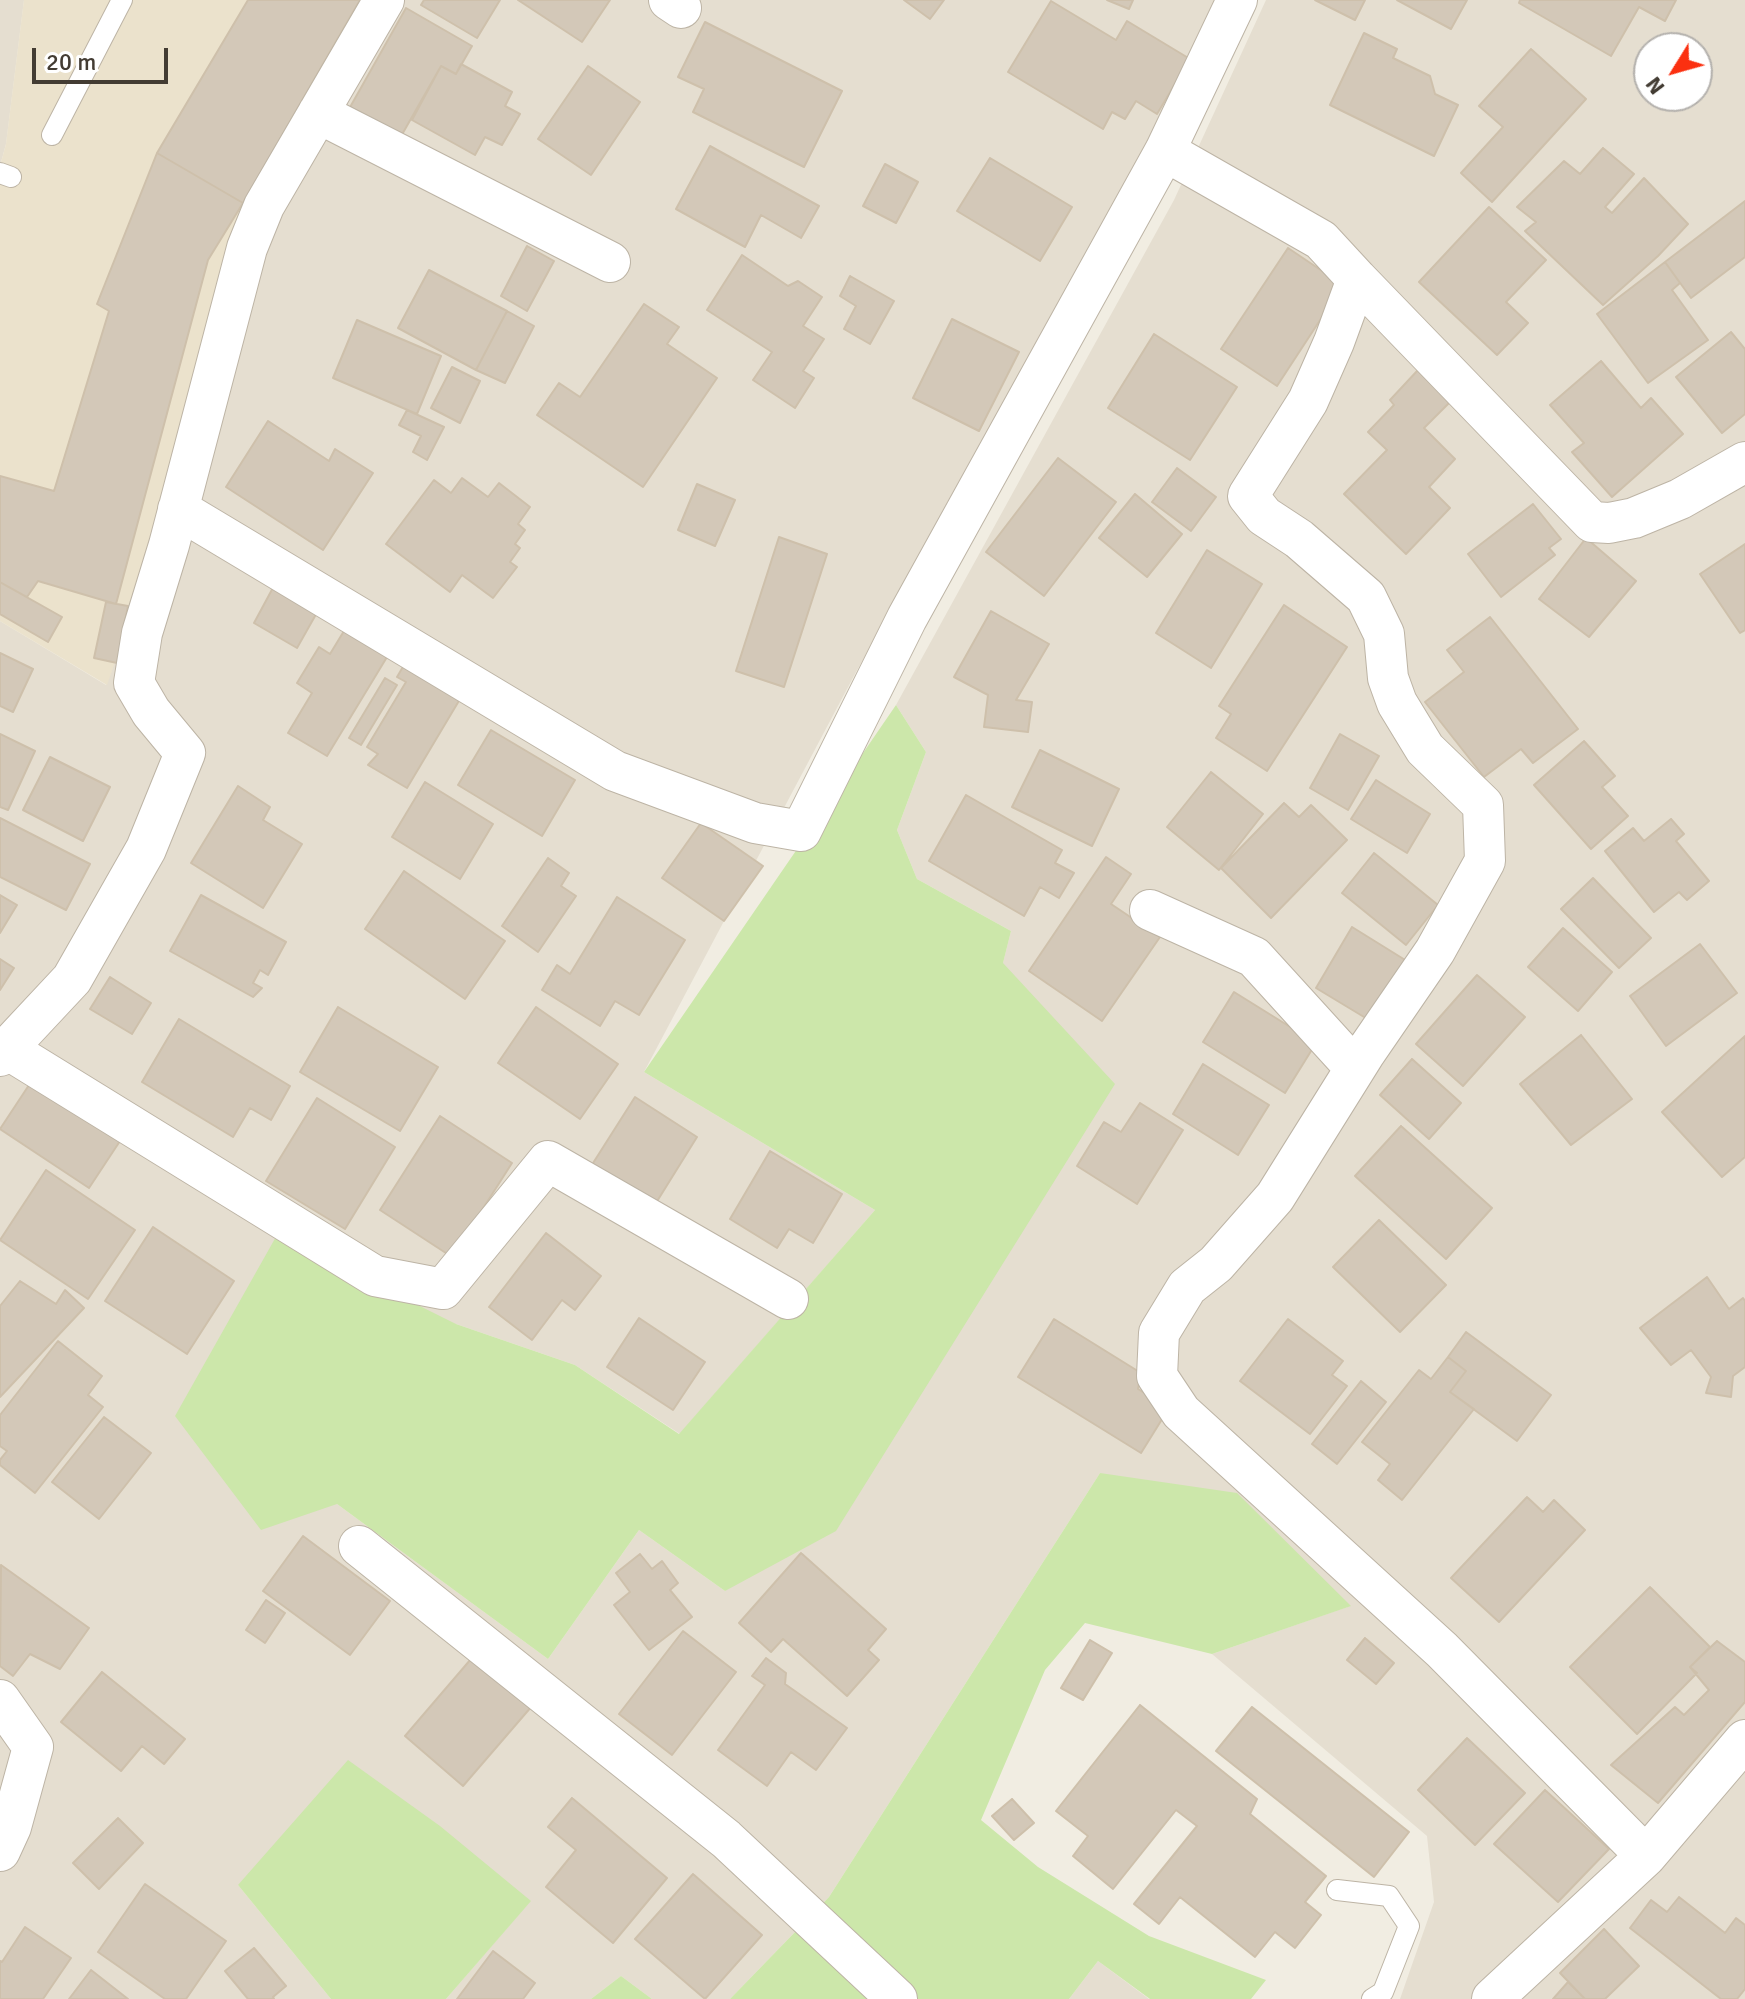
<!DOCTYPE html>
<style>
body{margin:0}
#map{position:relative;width:1745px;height:1999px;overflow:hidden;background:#f1ede2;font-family:Signika,sans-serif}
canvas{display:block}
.north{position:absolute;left:1633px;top:32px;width:80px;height:80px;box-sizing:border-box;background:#fff;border:2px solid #b4b1ad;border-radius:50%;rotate:233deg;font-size:22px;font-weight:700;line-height:32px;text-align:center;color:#433c33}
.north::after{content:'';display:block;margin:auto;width:28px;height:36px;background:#fb3010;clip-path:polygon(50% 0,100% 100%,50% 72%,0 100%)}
.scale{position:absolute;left:32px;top:48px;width:136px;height:36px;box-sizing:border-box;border:4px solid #433c33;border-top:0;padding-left:10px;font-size:24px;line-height:28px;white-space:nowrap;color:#433c33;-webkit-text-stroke:6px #fff;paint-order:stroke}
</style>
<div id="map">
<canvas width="1745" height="1999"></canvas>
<div class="north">N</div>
<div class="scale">20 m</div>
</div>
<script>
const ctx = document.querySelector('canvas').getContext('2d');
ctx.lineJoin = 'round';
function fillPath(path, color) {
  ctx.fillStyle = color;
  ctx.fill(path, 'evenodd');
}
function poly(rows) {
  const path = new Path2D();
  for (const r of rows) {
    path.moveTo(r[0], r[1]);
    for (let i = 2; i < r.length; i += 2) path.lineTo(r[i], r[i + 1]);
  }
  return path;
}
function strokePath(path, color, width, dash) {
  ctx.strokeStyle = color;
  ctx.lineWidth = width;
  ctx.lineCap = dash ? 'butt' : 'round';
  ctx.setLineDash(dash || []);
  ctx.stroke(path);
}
fillPath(poly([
 [0,0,24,0,6,144,0,166],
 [354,0,1223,0,1070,290,856,672,644,1072,875,1210,680,1434,575,1365,456,1324,337,1504,548,1659,639,1530,725,1591,1003,963,1011,931,917,879,897,830,926,752,896,705,1174,200,1266,0,1745,0,1745,1719,1651,1833,1473,1999,1400,1999,1434,1902,1427,1836,1212,1654,1350,1606,1100,1473,829,1897,730,1999,652,1999,621,1976,591,1999,446,1999,530,1901,238,1885,331,1999,0,1999,0,621,106,685,224,266],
 [1649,48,1697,48,1697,96,1649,96],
 [1745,1759,1745,1999,1522,1999,1653,1865],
 [1098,1961,1149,1999,1069,1999]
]), '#e5ded0');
fillPath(poly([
 [24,0,354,0,224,266,133,611,107,685,0,621,0,166,6,144]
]), '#ebe2cc');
fillPath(poly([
 [896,705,926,752,897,830,917,879,1011,931,1003,963,1115,1084,836,1531,725,1591,639,1530,548,1659,337,1504,261,1530,175,1416,277,1235,456,1324,575,1365,679,1434,875,1210,644,1072],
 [1100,1473,1237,1493,1351,1606,1212,1654,1085,1623,1045,1670,981,1820,1038,1867,1149,1936,1266,1980,1251,1999,1150,1999,1098,1961,1069,1999,730,1999,829,1897],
 [348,1760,440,1826,531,1901,446,1999,331,1999,238,1885],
 [621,1976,652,1999,591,1999]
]), '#cce7aa');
const building = poly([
 [248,0,360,0,243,203,157,153,248,0],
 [424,0,500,0,477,38,421,5,424,0],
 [518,0,610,0,582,42,518,0],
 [904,0,944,0,930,19,904,0],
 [1107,0,1133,0,1129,9,1107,0],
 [1315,0,1365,0,1355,20,1315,0],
 [1397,0,1467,0,1451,29,1397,0],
 [1520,0,1676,0,1665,21,1639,7,1611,56,1519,3,1520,0],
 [1051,1,1116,40,1127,21,1190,59,1157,114,1136,101,1125,119,1112,112,1103,129,1008,72,1051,1],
 [406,8,472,46,456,74,441,66,400,138,349,109,406,8],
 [705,22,842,91,804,167,693,112,704,89,678,77,705,22],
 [1364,33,1397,49,1393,58,1430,76,1435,94,1458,105,1434,156,1330,105,1364,33],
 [1531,49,1586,99,1492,202,1461,173,1503,127,1479,106,1531,49],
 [461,64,512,92,505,106,520,114,502,145,485,137,475,155,412,120,441,66,456,74,461,64],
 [588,66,640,102,591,175,538,139,588,66],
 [710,146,819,206,801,238,761,215,745,247,676,209,710,146],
 [1603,148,1634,174,1605,207,1612,213,1644,178,1688,224,1658,256,1603,305,1525,231,1536,222,1517,207,1564,161,1580,174,1603,148],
 [157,153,243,203,208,260,116,604,38,581,27,597,0,582,0,476,54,491,109,311,97,304,157,153],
 [990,158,1072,207,1040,261,957,211,990,158],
 [885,164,918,182,896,223,863,206,885,164],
 [1745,201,1745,257,1691,298,1665,262,1745,201],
 [1489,207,1546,260,1506,302,1528,323,1497,355,1419,282,1489,207],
 [527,246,554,261,527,311,501,296,527,246],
 [1288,248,1343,285,1277,386,1221,349,1288,248],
 [742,255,788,286,798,281,822,297,803,326,824,339,803,371,814,378,795,408,753,380,772,352,707,310,742,255],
 [1665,262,1680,283,1672,290,1708,340,1648,383,1597,314,1665,262],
 [429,270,507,311,476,370,398,328,429,270],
 [850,276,894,301,870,344,844,329,856,306,840,296,850,276],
 [644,304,679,327,667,344,717,378,643,487,537,415,559,383,580,397,644,304],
 [507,311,534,326,505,383,476,370,507,311],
 [952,319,1019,352,979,431,913,398,952,319],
 [357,320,441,356,417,414,333,378,357,320],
 [1731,332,1745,349,1745,414,1722,433,1676,377,1731,332],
 [1154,334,1237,387,1190,460,1108,408,1154,334],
 [1601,361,1641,408,1651,398,1683,434,1612,497,1572,452,1584,443,1550,405,1601,361],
 [452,367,480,381,460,423,431,408,452,367],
 [1418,370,1451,401,1424,428,1455,459,1429,487,1450,508,1406,554,1344,494,1387,450,1368,432,1394,405,1390,400,1418,370],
 [407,410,444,427,427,460,413,452,421,436,399,425,407,410],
 [268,421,329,461,335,449,373,473,323,550,226,487,268,421],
 [1058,458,1116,502,1044,596,986,552,1058,458],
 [1177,468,1216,497,1191,531,1152,502,1177,468],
 [462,478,488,497,499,483,530,507,518,524,525,530,515,544,520,548,510,562,517,567,493,598,462,575,450,592,386,544,434,480,451,493,462,478],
 [697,484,735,500,715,546,678,530,697,484],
 [1135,494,1182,534,1147,577,1099,538,1135,494],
 [1533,504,1561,539,1549,548,1555,555,1501,597,1468,554,1533,504],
 [779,537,827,554,784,687,736,671,779,537],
 [1586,538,1636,581,1589,637,1539,599,1586,538],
 [1745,544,1745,630,1740,633,1700,574,1745,544],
 [1207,550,1262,584,1211,668,1156,633,1207,550],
 [0,582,62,617,48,642,0,614,0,582],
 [275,584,319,609,297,648,254,623,275,584],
 [106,602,128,606,117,663,94,658,106,602],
 [1284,605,1347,647,1267,771,1216,738,1231,714,1219,706,1284,605],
 [991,611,1049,644,1016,700,1032,702,1028,732,984,727,988,695,954,677,991,611],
 [1490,617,1578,729,1533,763,1521,749,1484,777,1425,702,1464,672,1447,650,1490,617],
 [344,631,387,657,327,756,288,733,312,693,297,683,319,647,330,654,344,631],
 [0,653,33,669,13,712,0,706,0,653],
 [407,660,463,694,407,788,368,765,378,754,367,747,406,682,397,677,407,660],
 [385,678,397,685,361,745,349,738,385,678],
 [491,730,575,780,542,836,458,785,491,730],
 [0,734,35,751,8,810,0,807,0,734],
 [1340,734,1379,756,1348,810,1310,788,1340,734],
 [1584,741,1615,776,1602,787,1628,816,1591,849,1534,785,1584,741],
 [1040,750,1119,789,1092,846,1012,807,1040,750],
 [50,757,110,787,83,841,23,810,50,757],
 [1211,772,1263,814,1219,870,1167,827,1211,772],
 [1376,780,1430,814,1407,853,1351,819,1376,780],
 [425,782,493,824,460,879,392,837,425,782],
 [238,786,270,807,263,820,302,844,263,908,191,863,238,786],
 [966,795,1062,850,1055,863,1074,873,1059,898,1040,887,1024,916,929,861,966,795],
 [1284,803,1299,817,1311,805,1347,840,1271,918,1221,868,1284,803],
 [0,818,90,864,66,910,0,877,0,818],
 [1671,819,1684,834,1676,841,1709,881,1687,900,1679,892,1654,912,1605,851,1633,828,1644,841,1671,819],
 [701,823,763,866,724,921,662,878,701,823],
 [1374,853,1438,905,1406,945,1342,893,1374,853],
 [1106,857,1131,874,1111,904,1160,937,1102,1021,1029,971,1106,857],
 [548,858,569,873,561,886,576,896,538,952,502,926,548,858],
 [404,871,505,941,465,999,365,929,404,871],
 [1593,878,1651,938,1619,968,1561,909,1593,878],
 [0,895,17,905,0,933,0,895],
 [201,895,286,942,268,975,260,970,253,983,262,988,253,997,170,951,201,895],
 [617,897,685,940,639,1015,615,1001,600,1026,542,990,557,965,570,974,617,897],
 [1352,927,1410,963,1374,1023,1316,988,1352,927],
 [1563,928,1612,972,1578,1011,1528,967,1563,928],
 [1700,944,1737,993,1666,1046,1630,996,1700,944],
 [0,959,14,968,0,990,0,959],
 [1477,975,1525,1017,1463,1086,1416,1044,1477,975],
 [110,977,151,1003,132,1034,90,1009,110,977],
 [1234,992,1316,1043,1285,1093,1203,1042,1234,992],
 [338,1007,438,1067,400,1131,300,1072,338,1007],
 [536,1007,618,1064,580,1119,498,1063,536,1007],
 [179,1019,290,1086,271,1120,250,1108,233,1137,142,1082,179,1019],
 [1581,1035,1632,1099,1571,1145,1520,1084,1581,1035],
 [1745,1036,1745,1157,1722,1177,1662,1112,1745,1036],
 [1412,1059,1461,1103,1429,1139,1380,1095,1412,1059],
 [1203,1064,1269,1105,1238,1155,1173,1114,1203,1064],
 [33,1079,122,1138,89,1188,0,1129,33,1079],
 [635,1097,697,1137,651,1211,588,1171,635,1097],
 [317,1098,395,1147,345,1229,266,1181,317,1098],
 [1140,1103,1183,1130,1137,1204,1077,1166,1104,1122,1121,1132,1140,1103],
 [440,1116,512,1163,452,1257,380,1210,440,1116],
 [1401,1126,1492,1208,1446,1259,1355,1176,1401,1126],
 [770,1151,842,1194,813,1243,789,1229,777,1248,730,1219,770,1151],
 [46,1170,135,1230,88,1299,0,1240,46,1170],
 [1379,1220,1446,1285,1400,1332,1333,1267,1379,1220],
 [153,1227,234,1281,187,1354,105,1301,153,1227],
 [546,1233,601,1276,575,1310,562,1300,532,1340,489,1307,546,1233],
 [1707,1277,1729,1309,1743,1298,1745,1301,1745,1367,1733,1376,1731,1397,1706,1393,1711,1377,1691,1350,1671,1365,1640,1328,1707,1277],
 [20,1281,56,1304,65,1290,84,1308,0,1397,0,1306,20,1281],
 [639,1318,705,1362,673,1410,607,1367,639,1318],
 [1054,1319,1141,1373,1138,1389,1169,1408,1141,1453,1018,1377,1054,1319],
 [1288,1319,1343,1361,1332,1375,1347,1386,1310,1434,1240,1381,1288,1319],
 [1466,1332,1551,1395,1517,1441,1450,1392,1466,1371,1448,1357,1466,1332],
 [58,1341,102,1376,88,1395,103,1407,35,1493,0,1465,0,1460,7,1451,0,1446,0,1415,58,1341],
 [1448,1357,1466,1371,1450,1392,1474,1409,1402,1500,1378,1480,1390,1464,1362,1442,1419,1370,1431,1379,1448,1357],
 [1361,1381,1386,1402,1337,1464,1312,1444,1361,1381],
 [104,1417,151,1453,99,1519,52,1482,104,1417],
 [1527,1497,1543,1512,1554,1500,1585,1530,1499,1622,1451,1578,1527,1497],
 [303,1536,390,1601,350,1655,263,1591,303,1536],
 [801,1553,886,1629,868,1650,879,1660,847,1696,783,1639,771,1652,739,1623,801,1553],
 [640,1554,652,1569,662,1561,678,1583,670,1590,692,1617,649,1650,614,1605,630,1592,616,1573,640,1554],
 [1,1565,89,1628,60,1669,30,1654,13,1676,0,1666,1,1565],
 [1650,1587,1710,1647,1690,1667,1697,1673,1637,1734,1570,1667,1650,1587],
 [266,1600,285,1613,265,1643,246,1630,266,1600],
 [683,1631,736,1672,672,1755,619,1714,683,1631],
 [1365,1638,1394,1663,1376,1684,1347,1660,1365,1638],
 [1090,1640,1112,1653,1083,1700,1061,1688,1090,1640],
 [1717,1641,1745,1662,1745,1702,1658,1803,1611,1765,1675,1707,1684,1715,1709,1690,1690,1667,1717,1641],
 [766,1658,786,1673,785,1684,847,1728,816,1770,791,1752,767,1786,718,1750,765,1685,752,1676,766,1658],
 [471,1659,538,1699,463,1786,405,1736,471,1659],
 [102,1672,185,1739,164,1764,142,1746,121,1771,61,1722,102,1672],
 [1140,1705,1257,1799,1250,1814,1326,1876,1305,1902,1321,1915,1295,1948,1275,1932,1255,1957,1180,1897,1159,1924,1134,1904,1197,1826,1176,1810,1113,1889,1073,1856,1088,1836,1056,1811,1140,1705],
 [1252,1707,1409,1832,1374,1877,1216,1751,1252,1707],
 [1467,1738,1525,1793,1475,1845,1418,1790,1467,1738],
 [1545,1790,1609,1849,1558,1902,1494,1844,1545,1790],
 [572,1798,667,1878,613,1943,546,1887,576,1850,548,1827,572,1798],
 [1012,1799,1034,1823,1014,1840,992,1816,1012,1799],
 [118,1818,143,1843,99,1889,73,1863,118,1818],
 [693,1874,762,1935,705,1999,635,1939,693,1874],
 [145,1884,226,1941,186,1999,165,1999,98,1952,145,1884],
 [1679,1897,1725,1933,1736,1918,1745,1925,1745,1989,1737,1999,1721,1999,1630,1928,1651,1900,1667,1912,1679,1897],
 [25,1927,71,1958,43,1999,0,1999,0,1961,2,1962,25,1927],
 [1604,1929,1639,1966,1605,1999,1585,1999,1560,1973,1604,1929],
 [254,1948,286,1986,273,1997,274,1999,248,1999,225,1971,254,1948],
 [493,1951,535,1983,523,1999,457,1999,493,1951],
 [91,1970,128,1999,69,1999,91,1970],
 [1568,1982,1585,1999,1553,1999,1568,1982]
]);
fillPath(building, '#d3c8b8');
strokePath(building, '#cec0ab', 2);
const service = poly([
 [52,135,122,0],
 [0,173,11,177],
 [1337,1890,1389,1896,1409,1926,1383,1992,1372,1999]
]);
const minor = poly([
 [669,0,681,8],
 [318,113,610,262],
 [1165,151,1321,240,1357,279],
 [178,509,615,771,755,823,801,831,907,618,1165,151,1237,0],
 [1150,910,1254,957,1355,1068],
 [7,1049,375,1276,443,1289,548,1161,788,1299],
 [0,1056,72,979,146,849,185,753,151,712,134,683,142,633,169,545,247,248,264,206,384,0],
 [359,1546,726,1839,897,1999],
 [0,1700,33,1747,11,1827,0,1851],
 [1646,1856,1442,1650,1181,1412,1157,1376,1159,1333,1187,1287,1216,1264,1275,1197,1365,1053,1435,951,1485,861,1483,805,1425,749,1397,703,1388,678,1384,634,1366,597,1299,539,1264,516,1248,496,1308,401,1334,342,1357,279,1592,522,1609,523,1634,518,1680,499,1745,462],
 [1492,1999,1646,1856,1745,1740]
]);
strokePath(service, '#bdb4a5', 22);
strokePath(minor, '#bdb4a5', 42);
strokePath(service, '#fff', 20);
strokePath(minor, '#fff', 40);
</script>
